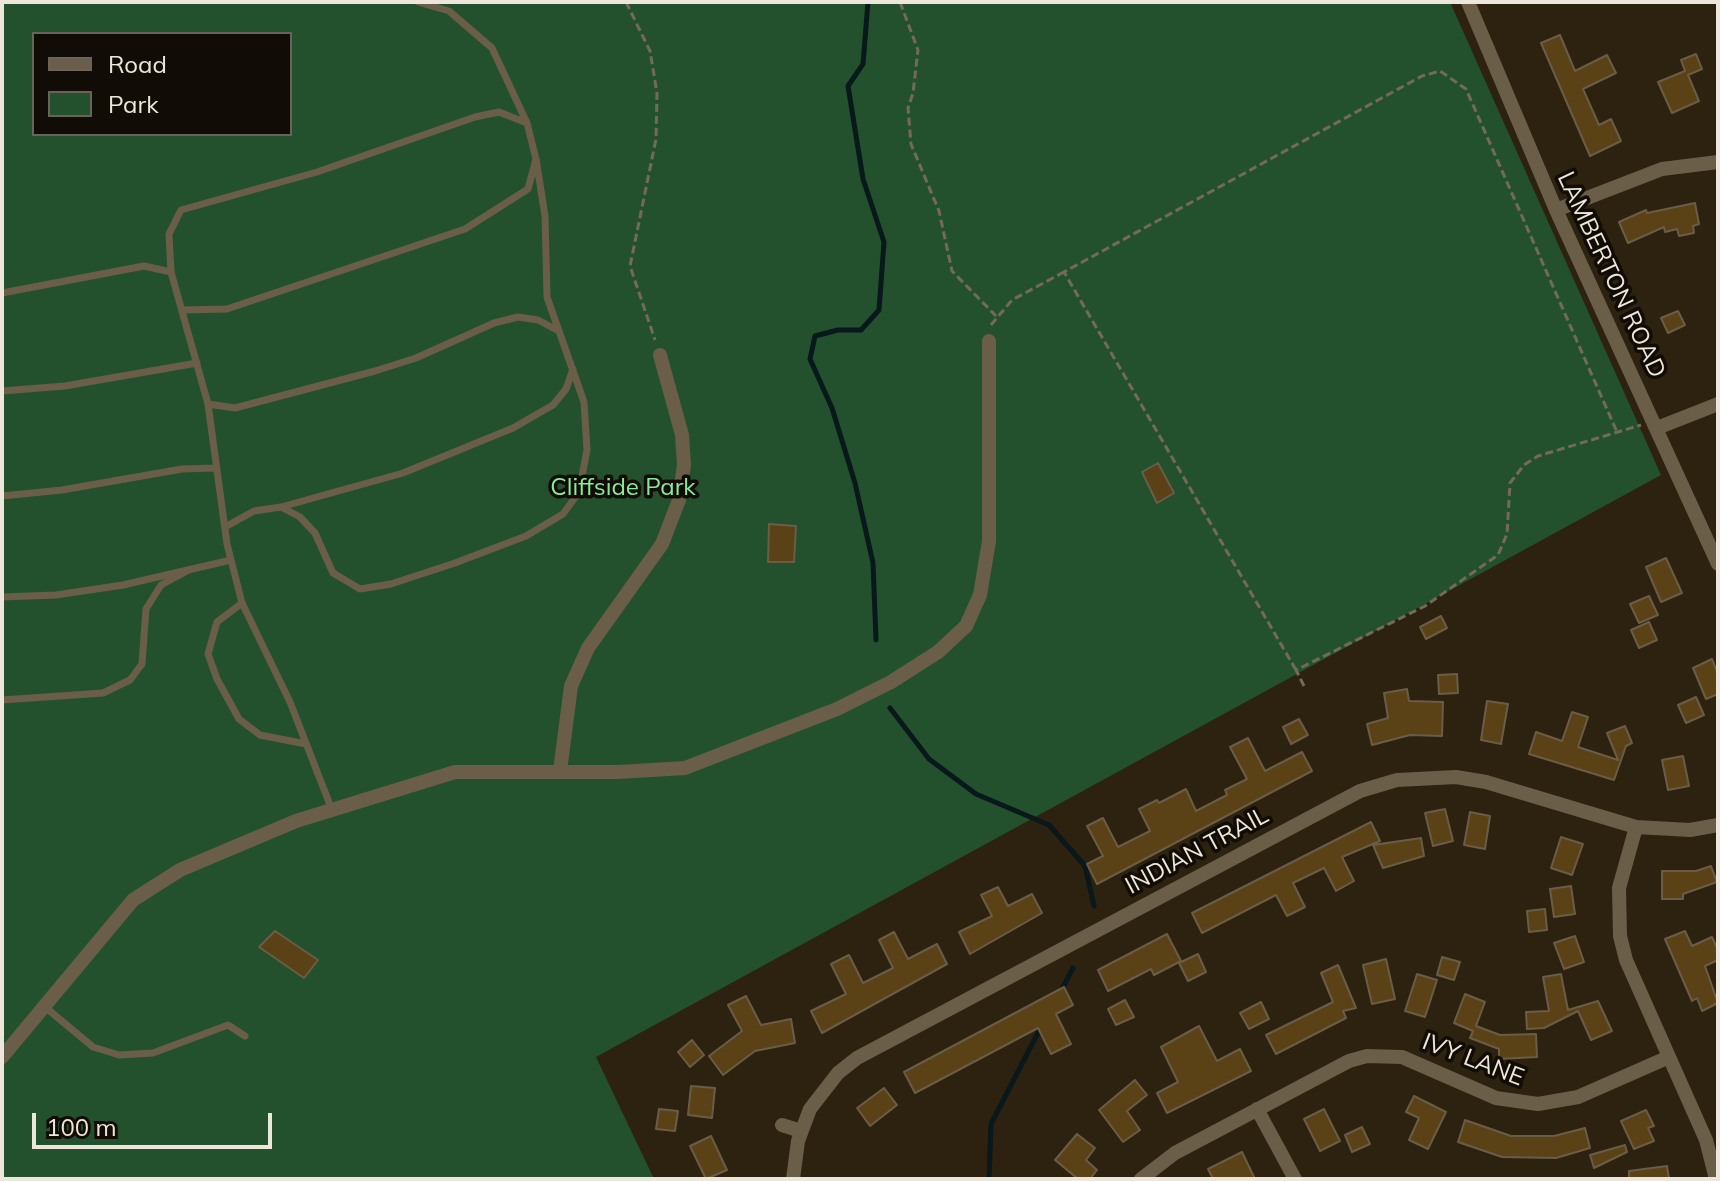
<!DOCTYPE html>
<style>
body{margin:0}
#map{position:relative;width:1720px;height:1181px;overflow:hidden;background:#2d210f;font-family:Mulish,sans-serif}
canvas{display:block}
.frame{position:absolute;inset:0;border:4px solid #ede6da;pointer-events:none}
.legend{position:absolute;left:32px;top:32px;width:260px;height:104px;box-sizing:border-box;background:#110c05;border:2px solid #69635a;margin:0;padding:10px 14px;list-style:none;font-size:24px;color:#ede6da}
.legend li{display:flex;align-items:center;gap:16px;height:40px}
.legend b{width:40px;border:2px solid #69635a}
.scale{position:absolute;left:32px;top:1113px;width:240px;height:36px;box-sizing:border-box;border:4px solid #ede6da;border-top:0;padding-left:10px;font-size:24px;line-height:28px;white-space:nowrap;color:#ede6da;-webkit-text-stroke:6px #110c05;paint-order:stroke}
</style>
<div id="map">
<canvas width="1720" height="1181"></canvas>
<div class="frame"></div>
<ul class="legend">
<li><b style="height:10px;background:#6a5e49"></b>Road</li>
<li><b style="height:22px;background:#23512e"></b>Park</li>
</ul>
<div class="scale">100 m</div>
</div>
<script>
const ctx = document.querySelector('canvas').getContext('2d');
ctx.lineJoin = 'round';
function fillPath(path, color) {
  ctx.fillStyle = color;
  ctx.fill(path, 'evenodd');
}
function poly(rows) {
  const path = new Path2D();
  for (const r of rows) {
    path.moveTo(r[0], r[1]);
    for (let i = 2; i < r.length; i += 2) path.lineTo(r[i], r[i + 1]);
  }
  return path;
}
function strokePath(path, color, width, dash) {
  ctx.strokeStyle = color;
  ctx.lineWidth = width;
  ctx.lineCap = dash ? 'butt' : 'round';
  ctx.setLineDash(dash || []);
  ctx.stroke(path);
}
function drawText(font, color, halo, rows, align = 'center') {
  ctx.font = font + ' Mulish,sans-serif';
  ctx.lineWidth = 7;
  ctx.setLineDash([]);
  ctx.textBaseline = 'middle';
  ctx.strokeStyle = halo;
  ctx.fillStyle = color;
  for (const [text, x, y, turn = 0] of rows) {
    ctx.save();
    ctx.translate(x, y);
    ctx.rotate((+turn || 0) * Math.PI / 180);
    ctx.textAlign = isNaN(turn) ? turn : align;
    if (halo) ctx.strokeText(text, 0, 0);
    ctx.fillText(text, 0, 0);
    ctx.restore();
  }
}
fillPath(poly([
 [2,2,1450,2,1661,475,596,1057,654,1179,2,1179],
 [34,34,290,34,290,134,34,134]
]), '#23512e');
strokePath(poly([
 [868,2,863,64,848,86,863,179,884,242,879,310,861,330,838,330,815,336,810,359,832,408,855,483,873,563,876,640],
 [890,708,929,759,976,794,1049,825,1085,866,1094,906],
 [1061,991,1073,968],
 [989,1179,991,1124,1042,1025]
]), '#08181b', 5);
const building = poly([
 [1560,35,1575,71,1607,55,1616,73,1583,89,1599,125,1611,119,1621,141,1590,156,1541,43,1560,35],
 [1696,54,1702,69,1688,75,1699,101,1672,113,1658,82,1685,71,1681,60,1696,54],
 [1695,203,1699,224,1693,226,1694,233,1679,236,1677,229,1665,232,1664,227,1628,243,1619,222,1646,210,1647,213,1695,203],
 [1678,311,1685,325,1668,333,1661,318,1678,311],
 [1158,463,1174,493,1157,503,1142,472,1158,463],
 [769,524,796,526,794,562,768,562,769,524],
 [1666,558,1682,593,1661,602,1646,567,1666,558],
 [1649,596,1658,615,1639,623,1630,604,1649,596],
 [1441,616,1447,628,1426,639,1420,627,1441,616],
 [1649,622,1657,640,1639,648,1631,630,1649,622],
 [1712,659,1718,674,1718,694,1706,699,1693,668,1712,659],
 [1457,674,1458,693,1439,694,1438,675,1457,674],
 [1407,689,1409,701,1443,702,1442,736,1410,735,1372,745,1367,724,1388,718,1384,693,1407,689],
 [1696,697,1704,715,1686,723,1678,705,1696,697],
 [1487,701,1508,704,1501,744,1481,740,1487,701],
 [1572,712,1588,717,1578,747,1618,760,1607,733,1625,726,1632,743,1626,746,1614,780,1529,754,1536,732,1562,741,1572,712],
 [1299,719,1308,735,1291,744,1283,727,1299,719],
 [1248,738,1265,771,1302,752,1312,771,1097,884,1087,864,1103,856,1087,826,1103,818,1118,847,1150,831,1139,809,1157,800,1159,803,1186,789,1196,811,1227,795,1225,790,1247,779,1230,747,1248,738],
 [1683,756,1689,786,1668,790,1662,760,1683,756],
 [1445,809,1453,841,1433,846,1425,813,1445,809],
 [1470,812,1490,816,1485,849,1464,845,1470,812],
 [1371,822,1380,841,1342,857,1354,881,1336,891,1324,868,1293,883,1305,907,1287,916,1276,895,1202,933,1192,913,1371,822],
 [1561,837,1583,844,1572,875,1551,868,1561,837],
 [1421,838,1424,856,1383,868,1373,845,1421,838],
 [1711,866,1717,882,1683,894,1683,899,1662,899,1662,871,1696,871,1711,866],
 [1571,886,1575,914,1554,917,1550,889,1571,886],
 [998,887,1008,906,1032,894,1042,913,970,954,959,932,992,916,981,895,998,887],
 [1545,909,1547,930,1529,932,1527,911,1545,909],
 [275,931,318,960,304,978,259,947,275,931],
 [1685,931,1692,946,1712,937,1718,950,1718,960,1705,966,1718,1003,1702,1011,1697,998,1692,1001,1665,939,1685,931],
 [894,932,908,959,937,944,947,964,822,1033,811,1011,846,994,831,964,849,955,863,983,893,968,879,940,894,932],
 [1167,934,1181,961,1154,975,1151,969,1108,991,1098,970,1167,934],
 [1575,936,1584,962,1564,969,1554,943,1575,936],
 [1198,954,1206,972,1188,981,1179,963,1198,954],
 [1442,957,1460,962,1454,980,1437,975,1442,957],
 [1386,959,1395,999,1372,1004,1363,965,1386,959],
 [1338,965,1356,1008,1343,1011,1346,1018,1276,1054,1266,1035,1333,1002,1321,973,1338,965],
 [1417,974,1437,980,1425,1017,1405,1011,1417,974],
 [1561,974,1568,1010,1598,1001,1612,1031,1591,1040,1578,1011,1544,1028,1527,1029,1526,1012,1549,1011,1543,977,1561,974],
 [1064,987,1073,1005,1056,1014,1071,1044,1051,1054,1038,1028,915,1093,904,1072,1064,987],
 [1465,994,1485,1002,1476,1026,1500,1035,1536,1034,1537,1057,1499,1059,1499,1049,1470,1038,1473,1031,1454,1023,1465,994],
 [746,996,761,1025,791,1019,795,1043,755,1051,723,1075,709,1056,742,1031,728,1005,746,996],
 [1125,1000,1134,1017,1116,1025,1108,1009,1125,1000],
 [1261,1002,1269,1019,1249,1029,1240,1013,1261,1002],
 [1199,1026,1217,1061,1240,1049,1251,1071,1167,1113,1157,1093,1178,1082,1161,1047,1199,1026],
 [692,1040,704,1055,690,1067,678,1052,692,1040],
 [1135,1080,1147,1095,1127,1111,1140,1130,1123,1142,1099,1110,1135,1080],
 [691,1086,715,1088,712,1118,688,1115,691,1086],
 [884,1088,897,1105,870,1126,857,1108,884,1088],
 [1414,1096,1446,1112,1428,1149,1409,1140,1419,1118,1406,1112,1414,1096],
 [659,1109,678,1111,675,1131,656,1129,659,1109],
 [1324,1109,1340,1141,1320,1151,1304,1119,1324,1109],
 [1646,1110,1654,1126,1648,1128,1654,1141,1634,1149,1621,1121,1646,1110],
 [1465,1120,1511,1136,1554,1136,1585,1128,1590,1148,1556,1158,1502,1157,1458,1142,1465,1120],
 [1362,1127,1370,1144,1352,1152,1345,1135,1362,1127],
 [1077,1134,1095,1148,1086,1160,1097,1170,1090,1179,1078,1179,1055,1160,1077,1134],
 [711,1136,727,1170,706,1179,690,1146,711,1136],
 [1625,1145,1627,1152,1594,1168,1590,1155,1625,1145],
 [1242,1152,1255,1179,1213,1179,1208,1169,1242,1152],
 [1667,1166,1669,1179,1629,1179,1629,1171,1667,1166]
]);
fillPath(building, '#5a4216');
strokePath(building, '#695d48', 2);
strokePath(poly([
 [626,2,650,51,657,93,656,139,630,266,655,340],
 [900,2,918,50,913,93,908,108,911,144,939,211,952,271,996,316],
 [991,325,1012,300,1064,272],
 [1296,670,1064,272,1422,76,1440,71,1466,89,1617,432],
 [1304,686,1296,670,1425,606,1498,555,1507,534,1510,483,1524,465,1538,456,1641,425]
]), '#746a5a', 3, [8, 4]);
strokePath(poly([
 [2,293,144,266,171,272],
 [183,310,227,309,465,229,528,189,536,159,527,123],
 [2,391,65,386,197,363],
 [208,404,235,408,375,371,416,358,494,323,518,317,538,320,557,330],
 [2,496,62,490,182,469,216,468],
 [281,507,403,473,513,428,553,405,566,389,573,369],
 [225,527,254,511,281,507,300,517,315,533,333,573,360,589,391,584,455,563,526,536,563,514,579,492,587,450,584,402,547,297,545,216,536,159],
 [2,597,56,595,123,585,231,560],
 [242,603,217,622,208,654,217,679,239,719,260,735,306,744],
 [2,700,103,693,130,680,142,664,146,609,161,585,187,571],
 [332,810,290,702,242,603,227,544,208,404,171,272,169,234,181,210,317,172,475,117,499,112,527,123,492,48,449,11,418,2],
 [45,1007,93,1047,119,1055,153,1053,228,1025,245,1036]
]), '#6a5e49', 7);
strokePath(poly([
 [1468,2,1556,210,1718,564],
 [1556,210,1662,169,1718,162],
 [1657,428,1718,404],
 [560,771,571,686,588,648,662,544,679,500,684,465,682,435,660,355],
 [1636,827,1619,888,1620,936,1626,960,1706,1140,1716,1179],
 [2,1057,133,900,180,870,296,821,455,772,618,772,685,768,837,709,891,682,938,652,966,626,980,595,989,541,989,341],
 [1257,1109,1295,1179],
 [782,1125,801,1131],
 [793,1179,798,1141,810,1109,838,1073,857,1058,1360,791,1397,780,1456,777,1486,782,1636,827,1690,830,1718,825],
 [1141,1179,1175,1153,1349,1061,1367,1056,1402,1057,1496,1098,1538,1104,1578,1097,1669,1057]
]), '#6a5e49', 14);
drawText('24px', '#ede6da', '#110c05', [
 ["LAMBERTON ROAD",1611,275,65],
 ["INDIAN TRAIL",1197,851,-28],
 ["IVY LANE",1473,1060,21]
]);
drawText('24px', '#87ea9c', '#110c05', [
 ["Cliffside Park",623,488]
]);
</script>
